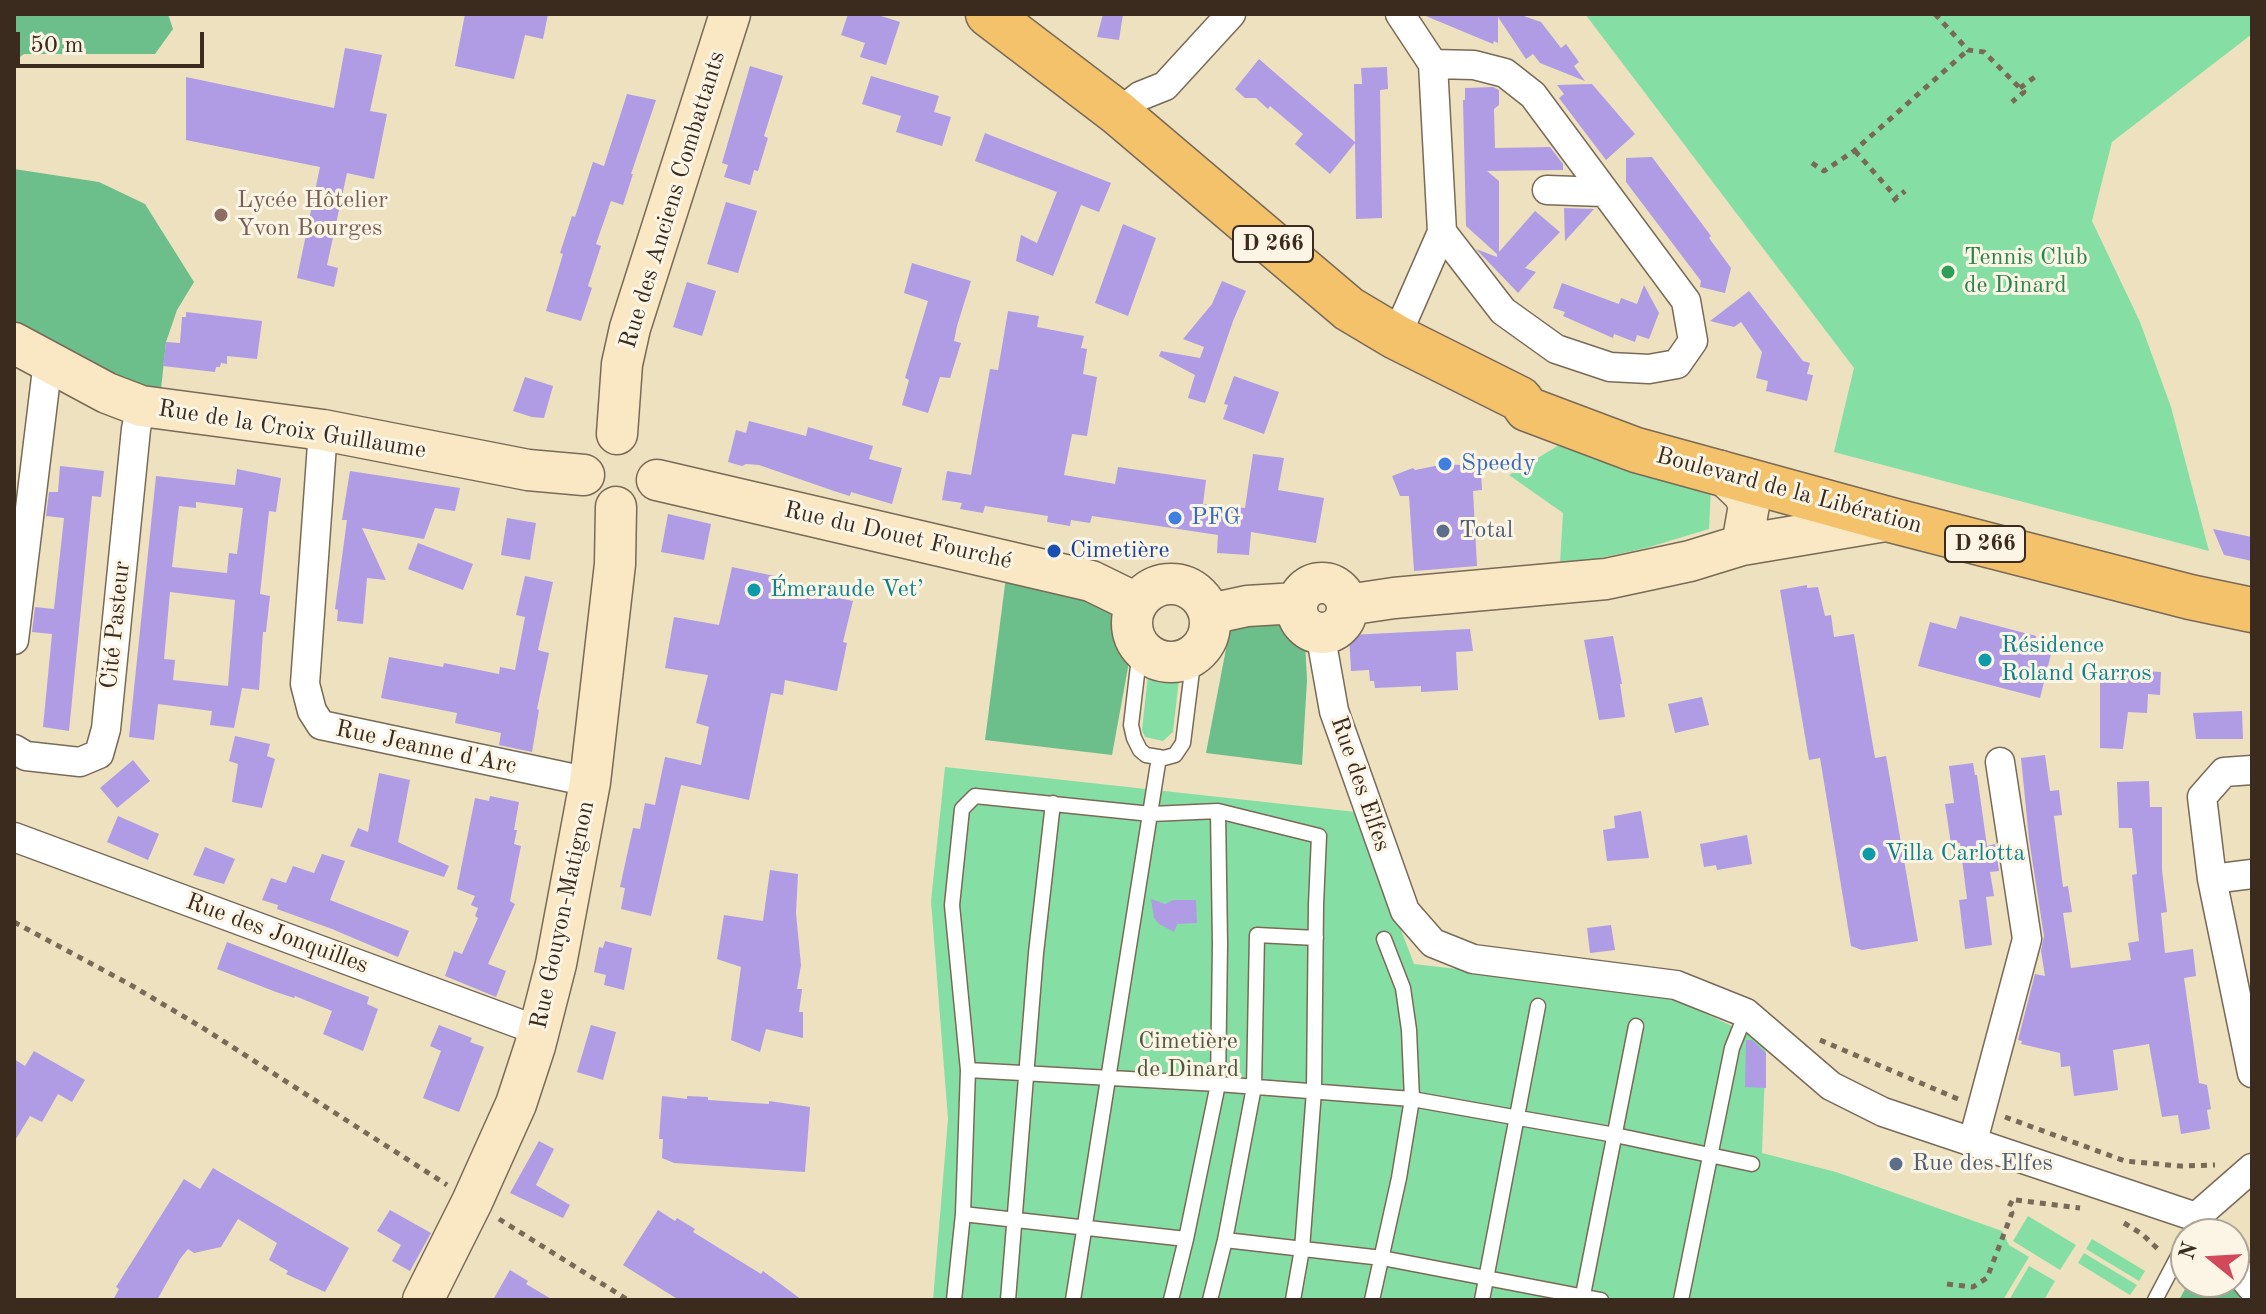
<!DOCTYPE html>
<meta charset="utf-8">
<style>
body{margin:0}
#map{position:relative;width:2266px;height:1314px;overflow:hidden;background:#ede1c0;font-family:"Old Standard TT",serif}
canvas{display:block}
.frame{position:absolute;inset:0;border:16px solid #3b2a1e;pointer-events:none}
.north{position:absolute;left:2170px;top:1218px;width:80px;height:80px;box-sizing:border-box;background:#fcf5e5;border:2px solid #afa495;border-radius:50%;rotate:288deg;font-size:22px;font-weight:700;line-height:32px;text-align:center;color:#3b2a1e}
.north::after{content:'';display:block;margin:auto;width:28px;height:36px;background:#d1495b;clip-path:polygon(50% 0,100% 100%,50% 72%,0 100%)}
.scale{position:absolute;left:16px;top:32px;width:188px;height:36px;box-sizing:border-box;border:4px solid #3b2a1e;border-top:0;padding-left:10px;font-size:24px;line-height:28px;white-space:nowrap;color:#3b2a1e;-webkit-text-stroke:6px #fcf5e5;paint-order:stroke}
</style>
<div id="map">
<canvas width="2266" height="1314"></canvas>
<div class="frame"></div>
<div class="north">N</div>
<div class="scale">50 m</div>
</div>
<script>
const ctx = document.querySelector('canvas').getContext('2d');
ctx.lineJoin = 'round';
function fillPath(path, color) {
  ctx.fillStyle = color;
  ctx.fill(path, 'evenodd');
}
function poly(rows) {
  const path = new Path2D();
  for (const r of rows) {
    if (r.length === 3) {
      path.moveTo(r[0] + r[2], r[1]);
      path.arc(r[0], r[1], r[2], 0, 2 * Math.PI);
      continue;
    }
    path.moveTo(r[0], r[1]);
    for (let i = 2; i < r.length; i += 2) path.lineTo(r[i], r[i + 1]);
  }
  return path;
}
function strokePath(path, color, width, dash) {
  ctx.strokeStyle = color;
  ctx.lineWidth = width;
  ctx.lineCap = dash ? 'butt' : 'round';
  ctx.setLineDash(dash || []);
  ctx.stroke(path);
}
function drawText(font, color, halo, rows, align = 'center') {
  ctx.font = font + ' "Old Standard TT",serif';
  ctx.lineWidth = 6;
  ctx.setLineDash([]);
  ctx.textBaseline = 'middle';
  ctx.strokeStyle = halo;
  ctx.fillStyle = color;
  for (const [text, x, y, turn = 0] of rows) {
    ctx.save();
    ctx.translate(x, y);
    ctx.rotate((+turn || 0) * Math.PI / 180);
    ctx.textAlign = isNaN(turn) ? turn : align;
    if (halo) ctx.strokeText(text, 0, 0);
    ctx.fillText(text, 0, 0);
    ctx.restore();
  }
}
fillPath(poly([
 [1585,14,2252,14,2252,34,2112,142,2092,221,2140,322,2171,407,2209,551,1834,452,1854,368],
 [1561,444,1711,486,1709,529,1646,548,1572,564,1560,563,1563,513,1509,475],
 [1151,666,1180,670,1173,732,1163,741,1145,737,1142,730,1148,675],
 [945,767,1356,812,1414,964,1662,993,1766,1042,1762,1153,1836,1172,2002,1231,2009,1245,2029,1257,2003,1300,933,1300,948,1119,931,901],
 [2028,1216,2076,1245,2060,1270,2013,1241],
 [2092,1239,2145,1271,2139,1281,2086,1249],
 [2084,1253,2137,1285,2130,1295,2078,1263],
 [2029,1266,2055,1281,2044,1300,2009,1300]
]), '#85dfa4');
fillPath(poly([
 [14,14,168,14,173,29,155,54,24,54,14,61],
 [14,169,99,182,145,204,194,282,177,310,166,342,160,399,14,324],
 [1006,577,1103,598,1122,621,1129,662,1112,755,985,740],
 [1285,616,1305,642,1307,680,1302,765,1206,753,1231,623],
 [2189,1282,2228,1282,2244,1300,2179,1300]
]), '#6cbe8a');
fillPath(poly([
 [465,14,548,14,543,39,525,35,514,79,455,66],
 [848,14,875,14,900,22,886,65,860,57,865,43,841,35],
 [1103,14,1123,14,1119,40,1097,37],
 [1421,14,1518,14,1541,22,1561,48,1566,44,1579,62,1574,66,1585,81,1540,63,1533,54,1526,59,1498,17,1498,43,1494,41,1493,44],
 [345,48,382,55,370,111,387,114,374,179,347,173,327,265,338,268,334,287,297,278,320,167,186,140,186,77,334,108],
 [1259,59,1355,142,1354,84,1362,84,1361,68,1387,67,1388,89,1380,90,1382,218,1356,219,1355,143,1330,174,1295,144,1303,134,1270,106,1268,109,1256,98,1245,98,1235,89],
 [750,66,783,76,764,136,768,138,758,171,754,170,750,185,724,177,728,165,722,163],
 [871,76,939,96,934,112,951,117,942,146,896,132,901,116,862,104],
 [1592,84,1635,134,1606,160,1559,98,1564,94,1557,85],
 [1493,87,1499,90,1499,105,1494,109,1495,148,1550,147,1563,164,1563,170,1487,171,1499,181,1499,252,1535,211,1560,232,1525,268,1536,272,1518,293,1476,249,1497,257,1497,254,1466,226,1463,100,1465,100,1465,88],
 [627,94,656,100,631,174,633,174,623,205,611,201,596,244,601,246,588,286,592,288,581,321,546,311,563,254,560,253,572,216,575,217,593,162,604,166],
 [985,133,1111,183,1099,212,1081,205,1053,276,1016,261,1021,235,1037,243,1057,192,975,161],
 [1652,157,1711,236,1709,238,1731,268,1725,293,1700,287,1701,281,1626,182,1626,158],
 [726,202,757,211,738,273,707,264],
 [1564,208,1594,209,1565,241],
 [1123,224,1156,238,1128,316,1095,303],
 [912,263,971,281,957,326,954,341,961,343,950,378,940,377,928,413,902,405,909,380,905,378,928,301,904,293],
 [1222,281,1246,291,1233,321,1205,403,1188,398,1195,375,1159,356,1161,351,1200,358,1204,347,1183,339,1212,304],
 [687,282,716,291,702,336,673,327],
 [1562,283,1619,304,1621,298,1637,304,1644,285,1659,313,1649,339,1637,335,1635,342,1614,334,1613,338,1563,316,1565,312,1553,308],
 [1749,291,1803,361,1810,363,1807,374,1813,375,1807,401,1766,391,1768,381,1756,378,1762,352,1741,322,1734,327,1710,321],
 [1008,311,1039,316,1037,327,1084,336,1081,348,1087,349,1083,374,1097,377,1087,436,1072,434,1064,475,1115,484,1118,467,1206,480,1203,504,1245,508,1253,454,1284,458,1278,490,1324,498,1316,543,1251,532,1249,555,1217,553,1218,535,1092,516,1090,523,1071,520,1070,526,1047,522,1048,516,985,506,983,513,960,509,962,503,942,500,947,471,971,475,990,369,998,370],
 [186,312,262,321,257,359,227,356,227,364,221,363,220,367,216,367,215,372,163,366,166,342,180,343,182,317,186,317],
 [1234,376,1279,392,1264,434,1223,419,1228,405,1224,404],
 [525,377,553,386,544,418,532,417,513,411],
 [749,421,806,436,808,427,873,446,869,459,902,468,892,504,851,492,850,496,834,491,759,465,746,464,742,466,728,462,736,430,746,433],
 [1445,464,1460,465,1481,472,1482,490,1473,491,1477,566,1414,571,1409,496,1400,496,1392,476,1413,468,1415,470],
 [60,466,104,471,101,497,92,496,69,731,43,727,52,634,32,632,35,607,54,609,64,518,46,516,49,492,58,492],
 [237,469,281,478,276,512,269,511,260,594,270,596,266,632,263,632,259,690,242,688,234,728,210,725,212,711,158,704,154,740,129,737,156,476,235,485],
 [196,502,243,508,237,554,229,553,227,573,172,567,179,506,196,508],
 [170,592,235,600,228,686,173,680,175,660,164,659],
 [350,471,460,488,455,511,435,508,424,539,362,528,386,580,367,578,363,624,337,621,338,610,335,609,347,520,342,520],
 [668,514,711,524,704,560,661,552],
 [507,518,536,523,530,560,501,555],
 [2213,529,2252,537,2252,561,2224,555],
 [418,543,473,564,463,590,408,569],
 [732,567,784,578,783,586,853,601,843,642,847,643,837,691,785,680,783,695,771,693,749,800,681,785,651,916,621,909,625,888,620,887,633,828,640,829,645,803,655,805,665,757,701,765,709,727,696,723,708,675,665,668,674,617,719,625],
 [525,576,553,582,538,650,549,653,537,709,539,710,532,752,499,745,501,733,455,723,457,713,381,698,389,657,443,667,444,663,499,674,500,667,515,670,525,617,516,615],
 [1807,585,1807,588,1818,587,1825,616,1831,615,1834,637,1854,634,1875,758,1886,756,1918,941,1862,950,1851,946,1820,758,1809,760,1780,590],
 [1960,616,2036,636,2033,649,2051,654,2040,698,1918,666,1930,622,1956,629],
 [1470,629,1473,651,1456,652,1458,690,1421,692,1421,686,1375,688,1374,681,1370,681,1369,670,1351,671,1349,635],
 [1613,636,1622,684,1620,684,1625,717,1599,720,1584,640],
 [2100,668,2161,672,2160,695,2148,694,2147,713,2128,712,2123,749,2100,748],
 [1702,697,1709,725,1675,733,1668,704],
 [2242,711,2243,739,2196,739,2193,713],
 [235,736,270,744,267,756,275,759,262,808,232,802,238,764,229,761],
 [2045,755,2050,791,2059,790,2062,815,2054,816,2063,887,2068,886,2072,912,2063,913,2071,968,2131,960,2128,943,2139,941,2132,875,2137,874,2132,828,2119,828,2117,782,2149,781,2150,807,2162,807,2162,870,2167,912,2161,913,2165,953,2193,949,2196,976,2184,978,2199,1083,2207,1085,2211,1109,2207,1110,2210,1129,2181,1134,2178,1115,2162,1117,2149,1044,2113,1050,2118,1090,2074,1096,2070,1066,2061,1067,2060,1053,2021,1044,2022,1041,2018,1040,2035,974,2045,976,2041,951,2044,936,2029,839,2021,758],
 [133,760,150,781,117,808,100,788],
 [1973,763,1975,775,1977,775,1987,846,1995,844,1999,871,1990,872,1994,896,1986,897,1992,945,1965,949,1959,900,1967,899,1960,843,1951,844,1945,804,1954,803,1949,766],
 [379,773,410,780,398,842,449,866,444,877,350,846,358,828,368,832],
 [490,796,519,802,514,830,517,830,514,844,521,846,510,901,515,904,488,964,506,971,496,997,445,976,454,951,462,954,478,918,475,916,478,908,471,905,475,896,457,889,475,798,489,801],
 [1641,811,1649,858,1607,861,1603,830,1615,828,1614,816],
 [118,816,159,834,148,860,107,842],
 [1747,835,1752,864,1717,870,1716,865,1704,867,1700,844],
 [205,847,235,859,224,884,193,875],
 [322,854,345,861,330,900,409,931,398,957,332,929,277,909,278,905,262,900,271,878,286,883,293,866,314,873],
 [770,870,798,874,796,913,801,965,797,989,802,989,799,1012,803,1012,803,1038,766,1029,760,1052,731,1040,741,967,717,959,724,915,763,921],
 [1151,899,1165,904,1173,900,1196,900,1197,923,1177,924,1174,932,1159,924,1154,918],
 [1611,925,1615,950,1590,953,1587,928],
 [605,941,632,948,624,990,604,985,606,975,594,972,599,947,603,948],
 [227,942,369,997,367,1004,378,1009,363,1051,323,1034,332,1011,295,996,294,998,276,992,217,969],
 [439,1025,472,1038,470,1042,484,1047,459,1112,423,1098,441,1051,430,1046],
 [591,1025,616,1032,603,1080,577,1072],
 [1746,1040,1752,1040,1766,1053,1766,1088,1745,1087],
 [34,1051,85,1080,72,1102,58,1094,42,1122,30,1116,14,1142,14,1059,25,1066],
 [662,1096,687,1099,687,1096,708,1097,708,1100,769,1104,769,1101,810,1107,805,1172,674,1163,662,1158,663,1139,659,1139],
 [539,1141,554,1149,536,1185,570,1205,563,1218,510,1193],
 [213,1168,349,1248,325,1292,286,1274,288,1271,269,1260,277,1243,238,1219,221,1247,194,1253,188,1249,180,1259,157,1300,113,1300,119,1289,116,1287,184,1179,200,1189],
 [390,1210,431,1233,410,1271,392,1261,401,1245,377,1231],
 [658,1210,675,1221,677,1218,695,1229,693,1232,761,1274,763,1271,802,1300,679,1300,623,1265],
 [510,1270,528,1281,526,1284,553,1300,493,1300]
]), '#af9ce5');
const lane = poly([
 [1140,649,1131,725,1134,738,1140,750,1146,755,1164,758,1175,755,1183,743,1194,655],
 [968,1070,1218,1084,1412,1099,1615,1135,1752,1164],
 [963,1214,1186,1239],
 [1225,1240,1382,1258,1601,1300],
 [954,1300,963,1214,968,1070,952,905,962,809,975,796,1151,814,1218,811,1319,836,1316,905,1314,1091,1302,1249,1293,1300],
 [1008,1300,1036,953,1053,803],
 [1073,1300,1159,757],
 [1171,1300,1186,1239,1218,1084,1220,944,1218,811],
 [1210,1300,1225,1240,1254,1087,1257,935,1316,938],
 [1372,1300,1399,1178,1412,1099,1409,1030,1403,988,1384,939],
 [1482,1300,1538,1006],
 [1582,1300,1636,1026],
 [1681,1300,1732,1048,1746,1013],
 [2155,1300,2186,1241]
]);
const street = poly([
 [1433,64,1474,65,1505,73,1533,95,1686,301,1693,341,1677,364,1649,369,1610,367,1556,349,1503,311,1442,232],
 [1118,113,1140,96,1165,86,1231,14],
 [1547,190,1604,192],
 [1396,337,1442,232,1433,64,1400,14],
 [323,430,305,684,312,711,321,725,590,782],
 [1320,632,1334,711,1405,911,1433,943,1473,959,1676,985,1746,1013,1831,1086,1883,1112,2196,1217,2209,1234],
 [14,640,48,361],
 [14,749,26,756,80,762,99,754,106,729,136,429,141,406],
 [2252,770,2224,772,2202,797,2212,879,2252,1073],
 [14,837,539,1031],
 [2212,879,2252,874],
 [1973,1141,2027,939,2000,762],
 [2196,1217,2252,1168],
 [2234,1266,2252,1288]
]);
const secondary = poly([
 [14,343,107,393,141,406,323,430,528,470,584,475],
 [617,434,622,364,630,328,730,14],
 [1720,471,1743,493,1749,505,1742,545],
 [657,480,1091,581,1136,603],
 [1322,608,25],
 [1171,623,39],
 [1347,605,1394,598,1606,579,1690,561,1742,545,1891,520],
 [1210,614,1247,606,1297,603],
 [423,1300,472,1202,516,1104,535,1046,556,964,590,782,615,564,616,507]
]);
const primary = poly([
 [988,14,1118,113,1349,309,1396,337,1520,399,1527,409,1636,450,1891,520,2190,597,2252,610]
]);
strokePath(lane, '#796a57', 17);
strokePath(street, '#796a57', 31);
strokePath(secondary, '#796a57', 43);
strokePath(primary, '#796a57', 47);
strokePath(poly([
 [1935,14,1968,50,1984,52,2024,92,2012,102],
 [2020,88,2036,76],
 [1855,151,1897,198],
 [1812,163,1824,171,1854,151,1968,50],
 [1893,201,1905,191],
 [14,922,129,984,203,1028,447,1185],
 [1820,1040,1958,1099],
 [2005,1117,2125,1161,2180,1166,2215,1165],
 [2016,1200,2080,1208],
 [499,1219,628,1300],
 [2124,1223,2142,1234,2160,1251],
 [1947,1284,1973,1287,1987,1278,2012,1213,2009,1207,2013,1199]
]), '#796a57', 5, [6, 6]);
strokePath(lane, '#fff', 14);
strokePath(street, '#fff', 28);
strokePath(secondary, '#fae7c3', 40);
strokePath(primary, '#f3c26a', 44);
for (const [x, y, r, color] of [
 [221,215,8,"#8d6e63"],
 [1948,272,8,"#2e9e5b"],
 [1445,464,8,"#3f7fe0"],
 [1175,518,8,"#3f7fe0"],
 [1443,531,8,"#5c6f8a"],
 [1054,551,8,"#1a4fb4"],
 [754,590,8,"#0f9aa8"],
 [1985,660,8,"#0f9aa8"],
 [1869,854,8,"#0f9aa8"],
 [1896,1164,8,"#5c6f8a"]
]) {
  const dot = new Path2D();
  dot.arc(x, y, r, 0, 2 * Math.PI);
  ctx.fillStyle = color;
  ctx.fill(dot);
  strokePath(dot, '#fcf5e5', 3);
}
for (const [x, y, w] of [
 [1273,244,80],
 [1985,544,80]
]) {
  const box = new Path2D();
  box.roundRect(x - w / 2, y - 18, w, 36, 6);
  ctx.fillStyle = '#fcf5e5';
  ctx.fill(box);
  strokePath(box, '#3b2a1e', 2);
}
drawText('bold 22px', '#3b2a1e', null, [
 ["D 266",1273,244],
 ["D 266",1985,544]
]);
drawText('24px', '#3b2a1e', '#fcf5e5', [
 ["Rue des Anciens Combattants",673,200,-73],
 ["Rue de la Croix Guillaume",292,430,9],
 ["Boulevard de la Libération",1789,491,15],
 ["Rue du Douet Fourché",898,536,13],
 ["Cité Pasteur",116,625,-84],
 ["Rue Jeanne d'Arc",426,748,12],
 ["Rue des Elfes",1360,784,71],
 ["Rue Gouyon-Matignon",563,915,-78],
 ["Rue des Jonquilles",277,934,20]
]);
drawText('24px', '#785e54', '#fcf5e5', [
 ["Lycée Hôtelier",237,201],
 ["Yvon Bourges",237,229]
], 'left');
drawText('24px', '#27864d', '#fcf5e5', [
 ["Tennis Club",1964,258],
 ["de Dinard",1964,286]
], 'left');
drawText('24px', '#366cbe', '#fcf5e5', [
 ["Speedy",1461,464],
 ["PFG",1191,518]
], 'left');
drawText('24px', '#4e5e75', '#fcf5e5', [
 ["Total",1459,531],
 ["Rue des Elfes",1912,1164]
], 'left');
drawText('24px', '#164399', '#fcf5e5', [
 ["Cimetière",1070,551]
], 'left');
drawText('24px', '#0d838f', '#fcf5e5', [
 ["Émeraude Vet’",770,590],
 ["Résidence",2001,646],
 ["Roland Garros",2001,674],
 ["Villa Carlotta",1885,854]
], 'left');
drawText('24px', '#4e5740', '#fcf5e5', [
 ["Cimetière",1188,1042],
 ["de Dinard",1188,1070]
]);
</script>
